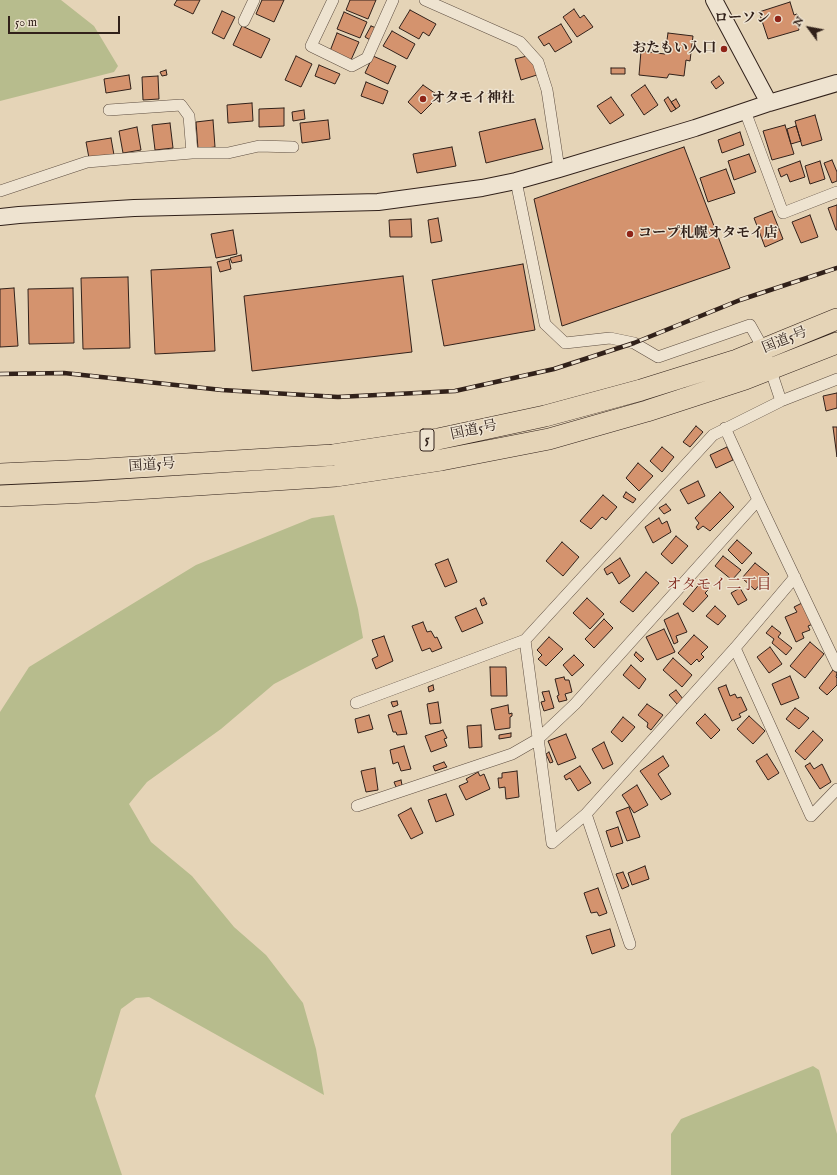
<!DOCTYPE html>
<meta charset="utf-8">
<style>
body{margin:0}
#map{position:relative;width:837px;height:1175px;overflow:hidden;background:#e5d4b7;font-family:"IM FELL English",serif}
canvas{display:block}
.north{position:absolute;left:789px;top:8px;width:40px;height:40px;-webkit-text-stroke:3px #eee3d0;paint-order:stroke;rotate:302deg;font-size:11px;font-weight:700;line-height:16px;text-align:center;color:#31211a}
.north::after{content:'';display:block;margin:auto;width:14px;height:18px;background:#31211a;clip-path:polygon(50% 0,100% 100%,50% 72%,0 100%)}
.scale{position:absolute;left:8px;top:16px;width:112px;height:18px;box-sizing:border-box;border:2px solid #31211a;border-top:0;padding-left:5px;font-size:12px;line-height:14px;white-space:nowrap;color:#31211a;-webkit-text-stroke:3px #eee3d0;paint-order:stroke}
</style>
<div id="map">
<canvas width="837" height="1175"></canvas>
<div class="north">N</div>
<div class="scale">50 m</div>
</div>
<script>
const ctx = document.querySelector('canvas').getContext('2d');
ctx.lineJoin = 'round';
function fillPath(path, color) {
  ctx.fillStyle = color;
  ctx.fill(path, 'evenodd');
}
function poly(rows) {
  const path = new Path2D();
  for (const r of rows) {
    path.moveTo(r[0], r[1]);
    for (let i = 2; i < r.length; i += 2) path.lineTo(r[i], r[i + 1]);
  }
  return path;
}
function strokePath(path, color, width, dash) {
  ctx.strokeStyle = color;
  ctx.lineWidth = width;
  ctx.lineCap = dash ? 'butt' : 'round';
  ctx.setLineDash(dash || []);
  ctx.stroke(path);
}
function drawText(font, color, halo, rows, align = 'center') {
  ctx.font = font + ' "IM FELL English","Noto Serif JP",serif';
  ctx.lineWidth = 3;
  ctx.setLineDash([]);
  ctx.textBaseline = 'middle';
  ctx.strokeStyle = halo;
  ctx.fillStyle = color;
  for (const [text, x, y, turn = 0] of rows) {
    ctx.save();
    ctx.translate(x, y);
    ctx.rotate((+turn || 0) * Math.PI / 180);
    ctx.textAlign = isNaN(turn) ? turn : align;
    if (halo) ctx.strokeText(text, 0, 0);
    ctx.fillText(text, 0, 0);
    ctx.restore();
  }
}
fillPath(poly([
 [0,0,61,0,94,26,118,66,114,72,0,101],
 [334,515,358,609,363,638,274,684,221,729,147,782,129,804,151,842,192,876,234,927,266,955,303,1003,316,1049,324,1095,149,997,136,998,121,1009,95,1096,122,1175,0,1175,0,712,29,667,196,565,312,518],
 [813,1066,819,1070,837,1134,837,1175,671,1175,671,1134,681,1119]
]), '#b7bc8d');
const building = poly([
 [177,0,200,0,193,14,174,5,177,0],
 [262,0,284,0,274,22,256,14,262,0],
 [350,0,376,0,368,19,346,10,350,0],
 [790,2,794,15,797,14,801,25,798,26,799,30,768,39,759,12,790,2],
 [574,9,580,18,584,15,593,27,577,37,563,17,574,9],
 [410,10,436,24,429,36,423,32,419,39,399,28,410,10],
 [222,11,235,17,224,39,212,33,222,11],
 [344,12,367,22,360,38,337,29,344,12],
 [561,24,572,42,555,52,549,43,544,46,538,37,561,24],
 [242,26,270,39,261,58,233,45,242,26],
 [371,26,379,29,372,41,365,37,371,26],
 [392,31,415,44,407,59,383,46,392,31],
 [337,33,359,42,351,60,330,51,337,33],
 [668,33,693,36,690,61,686,60,684,76,669,74,667,78,639,75,641,51,665,54,668,33],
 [535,54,540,74,521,80,515,59,535,54],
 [296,56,312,64,301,87,285,80,296,56],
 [373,56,396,66,388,84,365,73,373,56],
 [319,65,340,74,335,84,315,76,319,65],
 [611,68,625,68,625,74,611,74,611,68],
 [166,70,167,75,162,76,160,72,166,70],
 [129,75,131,89,106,93,104,79,129,75],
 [158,76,159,99,143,100,142,77,158,76],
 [719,76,724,83,716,89,711,82,719,76],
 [366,82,388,91,383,104,361,96,366,82],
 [423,85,439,96,421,114,408,102,423,85],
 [645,85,658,105,644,115,631,95,645,85],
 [611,97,624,115,610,124,597,106,611,97],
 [668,97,676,109,671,112,664,100,668,97],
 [676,99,680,106,676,109,671,102,676,99],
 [252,103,253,121,228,123,227,105,252,103],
 [284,108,284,126,259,127,259,109,284,108],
 [304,110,305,119,293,121,292,112,304,110],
 [815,115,822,140,802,146,795,121,815,115],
 [535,119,543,149,486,163,479,132,535,119],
 [213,120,215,147,198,149,196,122,213,120],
 [328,120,330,139,302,143,300,123,328,120],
 [170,123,173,148,155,150,152,125,170,123],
 [785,125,794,154,772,160,763,131,785,125],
 [796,126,801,141,791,144,787,129,796,126],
 [137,127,141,150,123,153,119,131,137,127],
 [740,132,744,145,722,153,718,140,740,132],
 [111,138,114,155,89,158,86,142,111,138],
 [452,147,456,166,417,173,413,154,452,147],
 [684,147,730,268,562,326,534,199,684,147],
 [749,154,756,172,734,180,728,161,749,154],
 [832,160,837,172,837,181,832,183,824,163,832,160],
 [800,161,805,177,790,182,787,174,781,177,778,169,800,161],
 [820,161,825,179,810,184,805,166,820,161],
 [726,169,735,193,708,202,700,178,726,169],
 [837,205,837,230,836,230,828,208,837,205],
 [772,211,783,239,765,247,754,218,772,211],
 [810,215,818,237,801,243,792,222,810,215],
 [438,218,442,241,431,243,428,220,438,218],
 [411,219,412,237,390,237,389,220,411,219],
 [233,230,237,254,216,258,211,234,233,230],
 [241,255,242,261,232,263,230,258,241,255],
 [229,259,231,269,220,272,217,262,229,259],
 [523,264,535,330,444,346,432,280,523,264],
 [211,267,215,351,155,354,151,270,211,267],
 [403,276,412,352,252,371,244,296,403,276],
 [128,277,130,348,83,349,81,278,128,277],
 [14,288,18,346,0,347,0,289,14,288],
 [73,288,74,343,29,344,28,289,73,288],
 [837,393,837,408,826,411,823,396,837,393],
 [696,426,703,432,690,447,683,442,696,426],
 [833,427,837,427,837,457,833,427],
 [662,447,674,457,662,472,650,461,662,447],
 [727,447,733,460,716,468,710,455,727,447],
 [638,463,653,476,639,491,626,478,638,463],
 [698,481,705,496,688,504,680,490,698,481],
 [626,492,636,499,633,503,623,497,626,492],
 [720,492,734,507,710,531,703,526,698,530,696,527,699,523,695,518,720,492],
 [603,495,617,507,606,520,602,517,591,529,580,521,603,495],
 [666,504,671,510,664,514,659,508,666,504],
 [659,518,662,524,667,521,671,532,653,543,645,527,659,518],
 [676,536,688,546,672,564,661,554,676,536],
 [737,540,752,553,742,564,728,550,737,540],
 [562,542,579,557,563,576,546,561,562,542],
 [723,556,741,570,732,580,715,566,723,556],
 [620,558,630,576,619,584,612,572,607,575,604,569,620,558],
 [448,559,457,582,445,587,435,564,448,559],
 [755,563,769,574,755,590,742,578,755,563],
 [646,572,659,583,633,612,620,602,646,572],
 [701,582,709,589,705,593,708,596,693,612,683,604,701,582],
 [740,588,747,600,738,605,731,593,740,588],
 [484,598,487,604,482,606,480,600,484,598],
 [587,598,604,614,590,629,573,613,587,598],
 [806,601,813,624,808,626,810,630,802,633,804,638,796,642,785,617,797,612,794,607,806,601],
 [715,606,726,616,718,625,706,616,715,606],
 [476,608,483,623,462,632,455,617,476,608],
 [678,613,687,632,676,636,678,642,674,644,664,620,678,613],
 [604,619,613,628,594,648,585,639,604,619],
 [423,622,427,632,431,631,435,638,437,637,442,648,432,652,430,648,422,651,412,626,423,622],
 [772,626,781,633,778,637,792,648,786,655,772,643,774,639,766,633,772,626],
 [664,629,675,652,657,660,646,637,664,629],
 [694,635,708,647,701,654,704,657,699,662,697,659,691,665,678,653,694,635],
 [384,636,393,661,376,669,372,659,378,656,372,640,384,636],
 [549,637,563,649,546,666,538,659,542,655,537,650,549,637],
 [810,642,824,654,805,678,790,666,810,642],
 [770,647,782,664,769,673,757,657,770,647],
 [636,652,644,659,641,662,634,655,636,652],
 [574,655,584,665,572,676,563,665,574,655],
 [673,658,692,675,682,687,663,670,673,658],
 [631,665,646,679,639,689,623,675,631,665],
 [490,667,506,667,507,696,491,696,490,667],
 [833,670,837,673,836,677,837,678,837,685,827,695,819,688,833,670],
 [790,676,799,698,781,705,772,684,790,676],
 [564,677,565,680,569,680,572,692,565,694,567,700,559,702,557,696,559,695,555,679,564,677],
 [433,685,434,690,429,692,428,687,433,685],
 [726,685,730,696,735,694,737,698,741,697,747,710,739,714,741,717,732,721,718,688,726,685],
 [676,690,683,699,677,704,669,695,676,690],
 [549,691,554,708,544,711,541,702,545,701,542,692,549,691],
 [397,701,398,705,393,707,391,702,397,701],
 [438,702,441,723,430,724,427,704,438,702],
 [647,704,663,715,651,730,647,727,648,723,638,715,647,704],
 [508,705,509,714,512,713,512,716,510,717,510,728,495,730,491,709,508,705],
 [795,708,809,718,799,729,786,719,795,708],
 [401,711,407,734,397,735,396,732,393,732,388,715,401,711],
 [705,714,720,730,711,739,696,723,705,714],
 [369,715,373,729,358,733,355,719,369,715],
 [749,716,765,731,753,744,737,729,749,716],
 [623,717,635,727,622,742,611,732,623,717],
 [481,725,482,747,469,748,467,726,481,725],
 [443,730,447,738,444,739,447,746,431,752,425,736,443,730],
 [813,731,823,740,805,760,795,751,813,731],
 [511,733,511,737,499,739,499,735,511,733],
 [566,734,576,758,558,765,548,741,566,734],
 [604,742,613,764,603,769,592,749,604,742],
 [404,746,411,769,401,771,398,762,393,764,390,750,404,746],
 [549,752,553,762,550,763,546,754,549,752],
 [767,754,779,773,768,780,756,761,767,754],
 [663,756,669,766,658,774,671,794,661,800,640,771,663,756],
 [444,762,447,767,435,771,433,766,444,762],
 [810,763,814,769,822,764,831,782,820,789,805,766,810,763],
 [580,766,591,783,578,791,570,778,566,780,564,776,580,766],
 [375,768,378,790,366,792,361,771,375,768],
 [517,771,519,797,506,799,505,787,499,788,498,778,502,778,502,773,517,771],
 [478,772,480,776,484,774,490,789,466,800,459,786,468,782,466,779,478,772],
 [401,780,402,785,396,787,394,782,401,780],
 [637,785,648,805,634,813,622,795,637,785],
 [446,794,454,815,436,822,428,800,446,794],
 [629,807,640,837,627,841,616,812,629,807],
 [411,808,423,833,411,839,398,815,411,808],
 [618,827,623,843,611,847,606,831,618,827],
 [645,866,649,879,632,885,628,873,645,866],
 [623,872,629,886,622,889,616,874,623,872],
 [598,888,607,913,599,916,597,912,591,913,584,893,598,888],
 [610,929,615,946,592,954,586,936,610,929]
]);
fillPath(building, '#d4936e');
strokePath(building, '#31211a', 1);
const street = poly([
 [333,0,311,46,352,66,367,58,393,0],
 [425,0,520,42,538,62,547,90,559,169],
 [244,21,254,0],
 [109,110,181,105,189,116,192,153],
 [745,111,783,213,837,192],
 [516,181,545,324,565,343,610,338,634,343,658,357,750,325,764,350,781,401],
 [0,191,87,162,192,153,228,153,259,146,293,147],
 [725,428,758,500,837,666],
 [795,577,735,648,586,814,552,843,525,640,713,435,781,401,837,379],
 [735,648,811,816,837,789],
 [356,703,525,640],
 [357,806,512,754,538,739,575,704,758,500],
 [586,814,630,944]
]);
const secondary = poly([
 [714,0,769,103],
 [0,217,19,215,134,208,378,202,482,188,516,181,559,169,695,128,769,103,837,83]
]);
const highway = poly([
 [0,474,89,470,333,455,438,439,545,416,641,390,737,360,837,319],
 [0,496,88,492,336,476,441,460,549,439,647,411,745,379,837,343]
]);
strokePath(street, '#5e4e41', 12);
strokePath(secondary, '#31211a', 18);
strokePath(highway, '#31211a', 22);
strokePath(street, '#eee3d0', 11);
strokePath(secondary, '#eee3d0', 16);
strokePath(highway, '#e5d4b7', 21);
const rail = poly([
 [0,374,64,373,222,390,338,397,455,391,554,369,634,343,740,300,837,268]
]);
strokePath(rail, '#31211a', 4.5);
strokePath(rail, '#eee3d0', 3, [9]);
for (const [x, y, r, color] of [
 [778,19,4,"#8f2418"],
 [724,49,4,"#8f2418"],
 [423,99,4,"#8f2418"],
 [630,234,4,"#8f2418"]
]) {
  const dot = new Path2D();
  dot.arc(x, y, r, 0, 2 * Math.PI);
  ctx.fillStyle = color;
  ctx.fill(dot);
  strokePath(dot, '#eee3d0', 1.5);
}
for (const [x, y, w] of [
 [427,440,14]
]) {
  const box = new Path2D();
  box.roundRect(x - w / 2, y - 11, w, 22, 3);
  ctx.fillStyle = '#eee3d0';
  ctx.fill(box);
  strokePath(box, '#31211a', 1);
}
drawText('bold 13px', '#31211a', null, [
 ["5",427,440]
]);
drawText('bold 14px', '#31211a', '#eee3d0', [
 ["ローソン",770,19],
 ["おたもい入口",716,49],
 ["オタモイ神社",431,99,"left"],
 ["コープ札幌オタモイ店",638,234,"left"]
], 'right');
drawText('14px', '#31211a', '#eee3d0', [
 ["国道5号",785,341,-22],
 ["国道5号",474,431,-12],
 ["国道5号",152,466,-4]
]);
drawText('15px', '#7a1f14', '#eee3d0', [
 ["オタモイ二丁目",719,586]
]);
</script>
